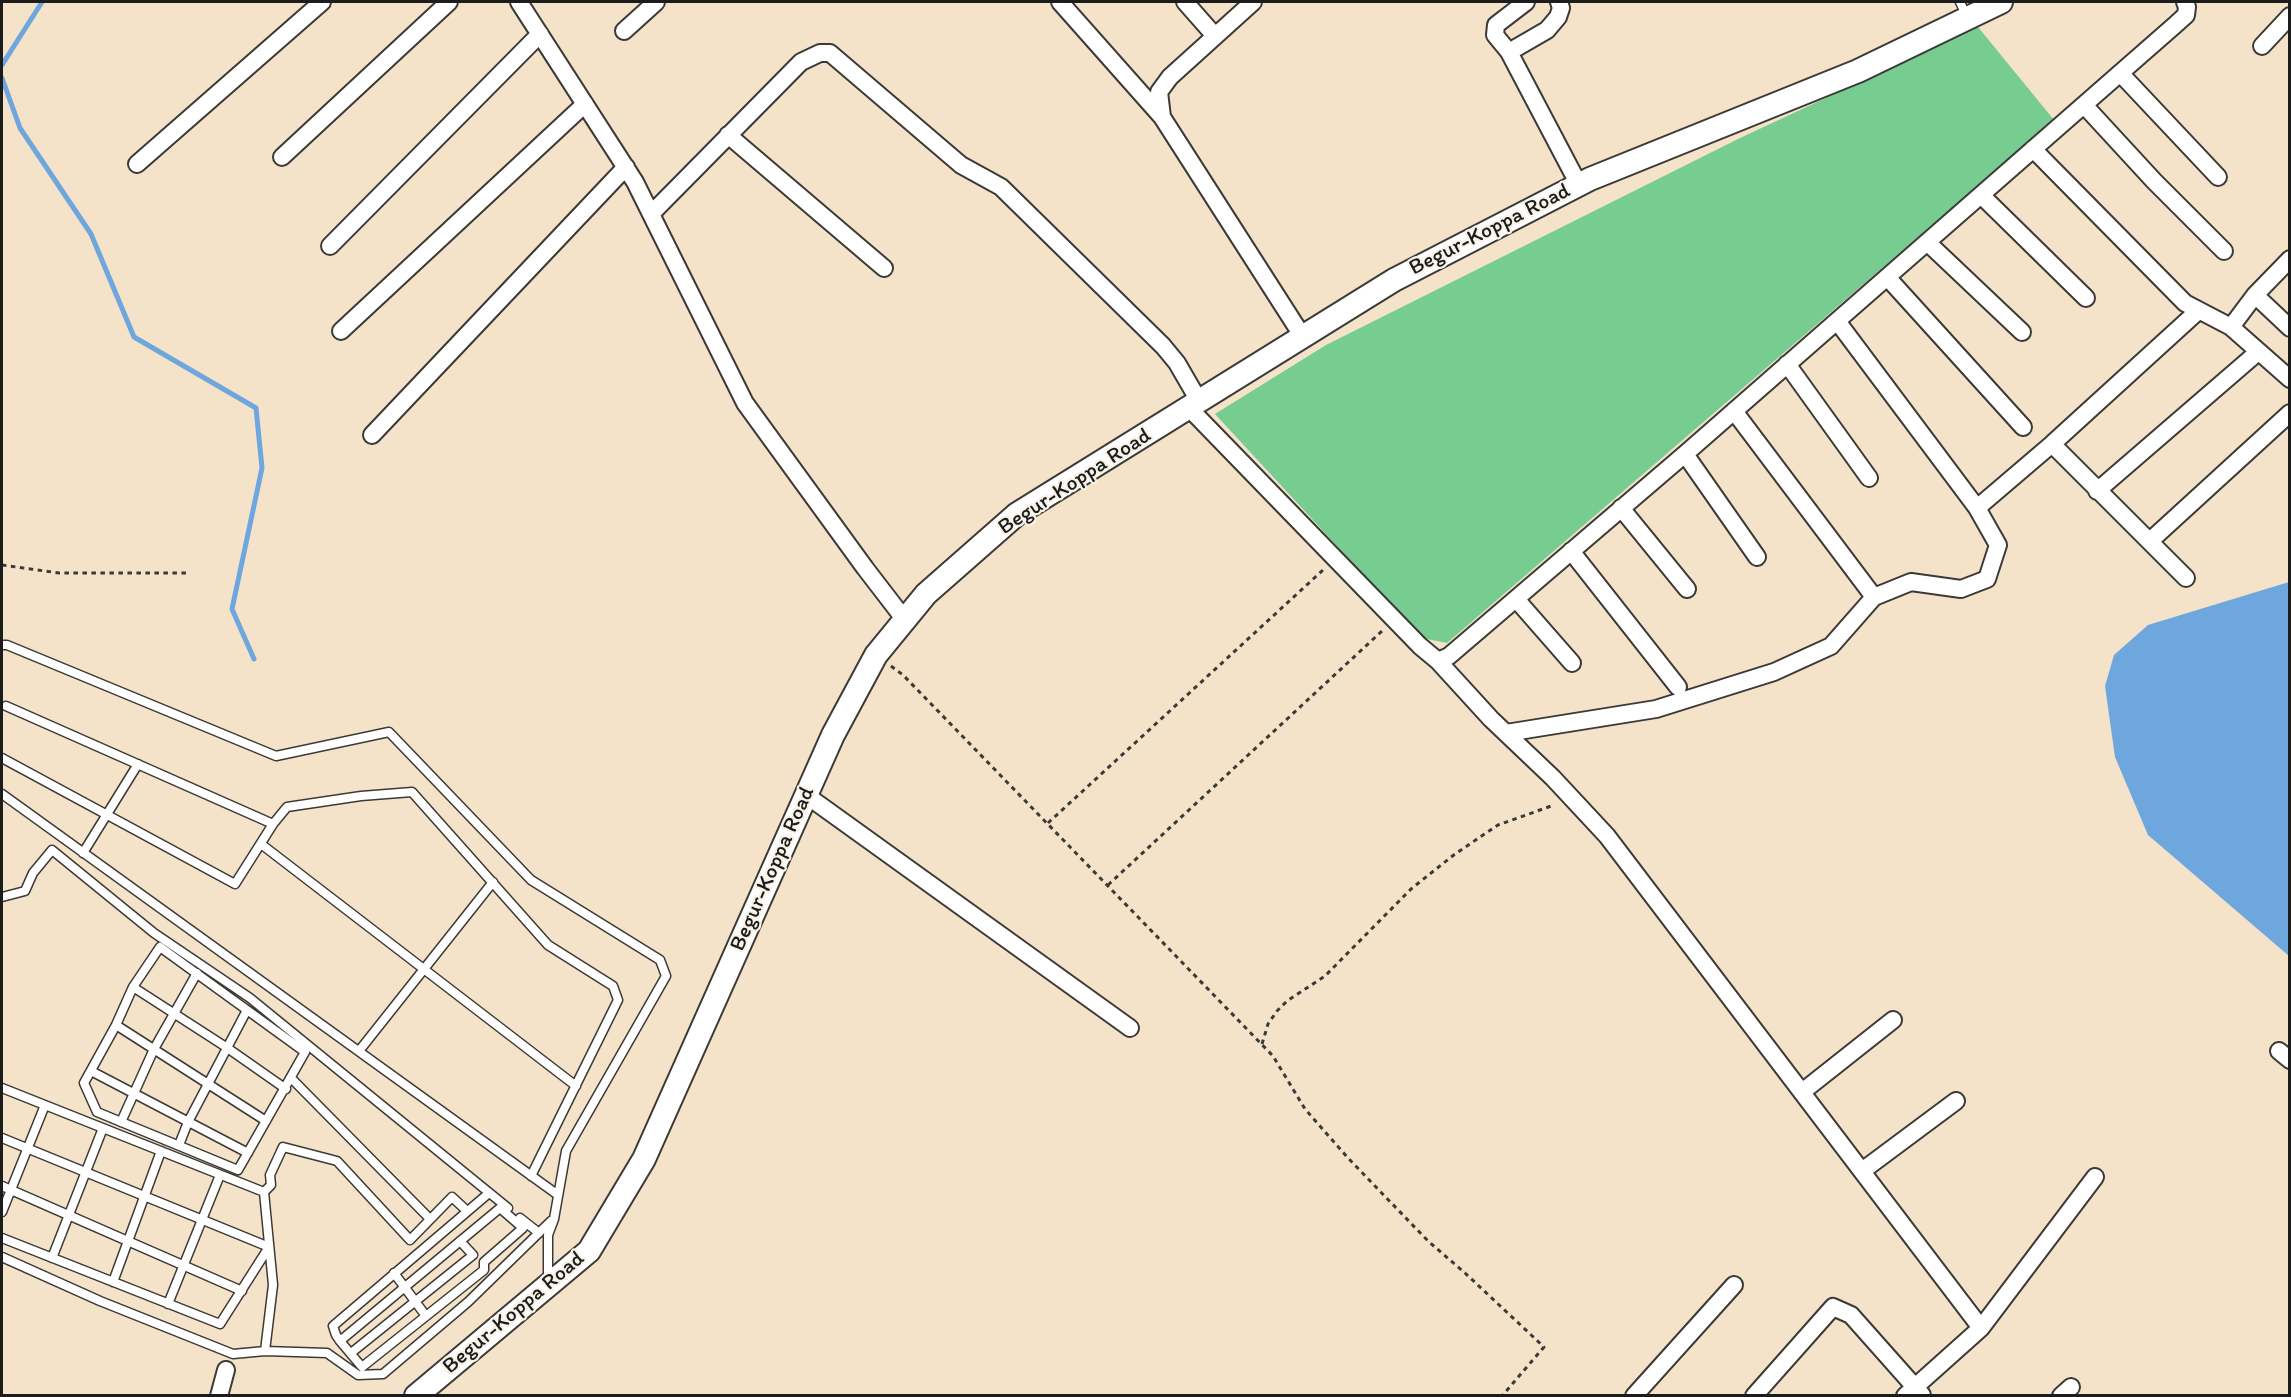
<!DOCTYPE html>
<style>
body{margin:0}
#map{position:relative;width:2291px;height:1397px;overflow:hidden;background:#f4e2c9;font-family:Itim,sans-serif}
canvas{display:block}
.frame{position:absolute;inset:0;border:3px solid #1c1c1c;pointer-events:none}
</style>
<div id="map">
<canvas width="2291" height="1397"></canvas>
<div class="frame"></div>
</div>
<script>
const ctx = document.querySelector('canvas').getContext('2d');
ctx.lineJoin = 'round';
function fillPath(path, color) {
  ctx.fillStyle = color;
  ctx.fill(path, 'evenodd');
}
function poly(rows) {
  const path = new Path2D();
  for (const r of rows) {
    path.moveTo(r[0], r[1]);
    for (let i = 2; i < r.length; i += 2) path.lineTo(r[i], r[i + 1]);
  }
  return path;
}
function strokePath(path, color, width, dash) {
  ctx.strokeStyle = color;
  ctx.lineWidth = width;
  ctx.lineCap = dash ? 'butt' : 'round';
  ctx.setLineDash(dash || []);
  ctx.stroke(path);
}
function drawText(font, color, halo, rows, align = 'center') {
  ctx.font = font + ' Itim,sans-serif';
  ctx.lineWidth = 4.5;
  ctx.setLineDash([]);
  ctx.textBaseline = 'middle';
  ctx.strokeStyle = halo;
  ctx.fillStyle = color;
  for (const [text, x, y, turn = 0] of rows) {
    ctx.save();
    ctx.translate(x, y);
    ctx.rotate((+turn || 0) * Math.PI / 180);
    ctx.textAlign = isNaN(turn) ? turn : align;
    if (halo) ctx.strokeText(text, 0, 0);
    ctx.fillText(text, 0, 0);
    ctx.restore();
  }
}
fillPath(poly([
 [1978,27,2054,120,1447,643,1422,638,1215,414,1326,345,1740,138]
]), '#77cc90');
fillPath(poly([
 [2289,582,2290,582,2289,956,2148,835,2115,757,2105,686,2114,655,2148,625]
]), '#6ea7de');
strokePath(poly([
 [2,65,42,2],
 [2,78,20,128,91,234,134,337,256,408,262,468,232,609,254,659]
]), '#6ea7de', 5);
const service = poly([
 [1960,2,1967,17],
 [2,645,7,645,276,756,389,732,531,880,660,960,666,976,566,1151,554,1219,548,1235,548,1281],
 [6,706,273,824],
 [2,758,235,884,273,824,287,807,361,796,412,792,548,945,613,986,618,1000,531,1176],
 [2,794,558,1195],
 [261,844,576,1086],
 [83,853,138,764],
 [2,897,25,891,33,873,52,850,154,933,250,998,508,1208],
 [160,947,305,1052,238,1170,97,1112,84,1083,116,1025,133,987,160,947],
 [133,987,226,1047,286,1089],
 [116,1025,266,1121],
 [359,1051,493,882],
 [91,1071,248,1153],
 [292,1079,430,1219],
 [2,1088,264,1192,273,1285,265,1351],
 [121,1122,154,1049,197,973],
 [2,1138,269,1247,220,1324,2,1238],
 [179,1145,188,1122,247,1010],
 [2,1186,242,1291],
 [264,1192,271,1185,270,1175,283,1147,337,1161,410,1240,452,1197,467,1211],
 [2,1212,45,1105],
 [520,1218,539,1233],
 [2,1257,100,1301,233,1354,265,1351,327,1353,358,1375,383,1374,468,1302,551,1221],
 [52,1258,103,1128],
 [394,1273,426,1316],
 [113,1282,161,1151],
 [168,1304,220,1175],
 [340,1341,500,1208,523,1228,484,1262,484,1270,362,1367,340,1341,336,1335,333,1326,489,1193],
 [351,1353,473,1255,460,1241]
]);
const minor = poly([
 [519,2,635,182,745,403,865,568,905,620],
 [1060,2,1162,117,1303,337],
 [1185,2,1215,36],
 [1526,2,1496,25,1495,35,1509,52,1579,185],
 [624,31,656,2],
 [2262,46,2290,16],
 [1509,52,1547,30,1558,17,1561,8,1559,2],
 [2120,73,2218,177],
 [2084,105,2154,181,2224,251],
 [1162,117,1159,92,1170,77,1253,2],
 [728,135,884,268],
 [2033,149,2185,303,2231,327,2290,379],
 [282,157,449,2],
 [137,164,322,2],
 [1981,195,2086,298],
 [651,214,801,62,820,53,830,53,961,165,1001,187,1163,346,1177,363,1199,401],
 [1927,242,2022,332],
 [330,246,540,34],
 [1887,277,2023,427],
 [2255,295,2290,328],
 [1837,321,1977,508],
 [2231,327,2255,295,2290,259],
 [341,331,585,104],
 [1787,364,1869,478],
 [1189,408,1420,646,1438,661,1491,719,1553,778,1607,836,1981,1328],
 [1734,411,1874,597],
 [372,435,626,167],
 [2052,444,2186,578],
 [1685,454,1757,557],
 [2097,491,2258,352],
 [1621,508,1687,589],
 [2150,541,2290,413],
 [1571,551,1678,687],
 [1516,599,1572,663],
 [1438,661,1449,656,1685,454,2175,25,2186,15,2187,7,2185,2],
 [1506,733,1656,709,1774,672,1831,646,1874,597,1911,582,1961,589,1987,579,1998,545,1977,508,2052,444,2198,311],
 [806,795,1130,1028],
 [2279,1051,2290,1060],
 [1802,1092,1893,1020],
 [1862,1171,1956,1101],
 [219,1396,226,1370],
 [1634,1396,1734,1285],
 [1754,1396,1833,1307,1851,1315,1922,1395],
 [1905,1396,1981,1328,2095,1177],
 [2061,1396,2071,1387]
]);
const secondary = poly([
 [416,1396,589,1251,644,1159,833,735,876,655,926,594,1017,514,1394,280,1590,179,1858,71,2001,2]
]);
strokePath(service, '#3c3a36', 11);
strokePath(minor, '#3c3a36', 20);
strokePath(secondary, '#3c3a36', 26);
strokePath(poly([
 [2,565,59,573,187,573],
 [891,666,903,675,1273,1056,1305,1109,1348,1158,1428,1241,1465,1273,1544,1347,1502,1396],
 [1048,823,1323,570],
 [1108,885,1382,631],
 [1262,1044,1268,1024,1277,1011,1287,1001,1325,976,1411,889,1455,854,1498,825,1554,805]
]), '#3c3a36', 3, [4.5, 4.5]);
strokePath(service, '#fff', 8);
strokePath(minor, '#fff', 16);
strokePath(secondary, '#fff', 22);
drawText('22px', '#1c1c1c', '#f7f3e8', [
 ["Begur-Koppa Road",1490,230,-27],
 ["Begur-Koppa Road",1075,482,-33],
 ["Begur-Koppa Road",773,869,-66],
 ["Begur-Koppa Road",514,1313,-40]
]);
</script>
